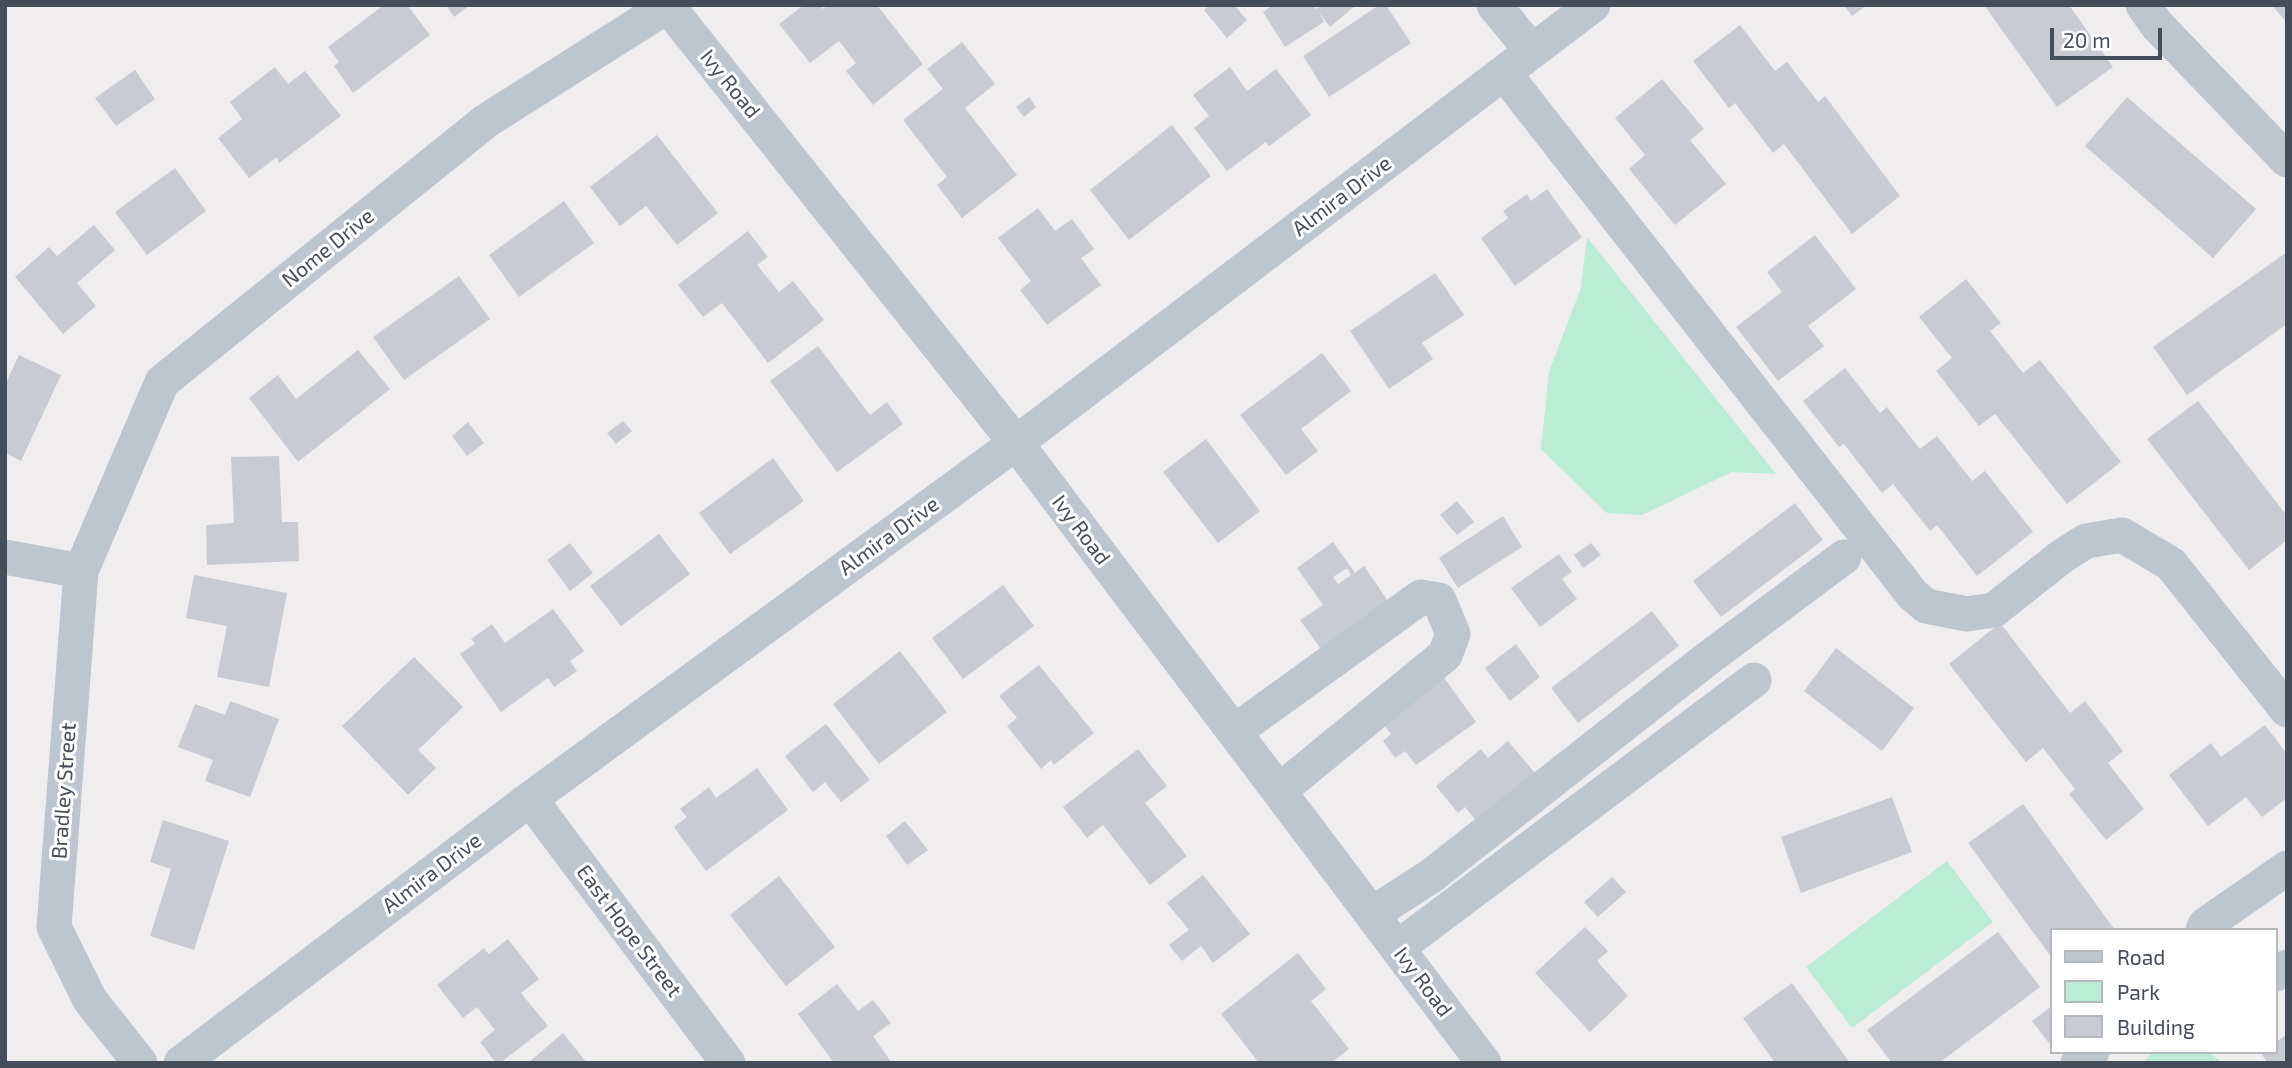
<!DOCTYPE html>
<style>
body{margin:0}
#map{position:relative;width:2292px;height:1068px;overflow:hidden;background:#efeded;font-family:"Exo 2",sans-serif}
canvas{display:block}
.frame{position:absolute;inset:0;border:7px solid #454d5a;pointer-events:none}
.legend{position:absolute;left:2050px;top:928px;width:228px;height:126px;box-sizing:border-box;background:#fff;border:2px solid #b5b8bd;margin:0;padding:9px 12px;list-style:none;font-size:21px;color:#454d5a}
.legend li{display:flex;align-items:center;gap:14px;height:35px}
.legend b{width:35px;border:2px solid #b5b8bd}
.scale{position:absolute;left:2050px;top:28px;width:112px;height:32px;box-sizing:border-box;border:4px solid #454d5a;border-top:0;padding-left:9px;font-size:21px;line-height:24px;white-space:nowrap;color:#454d5a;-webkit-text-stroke:5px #fff;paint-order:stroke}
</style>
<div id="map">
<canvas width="2292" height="1068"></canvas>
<div class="frame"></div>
<ul class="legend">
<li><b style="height:9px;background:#bdc5cf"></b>Road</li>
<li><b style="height:19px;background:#bbedd6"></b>Park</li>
<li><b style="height:19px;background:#c9cbd3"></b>Building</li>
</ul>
<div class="scale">20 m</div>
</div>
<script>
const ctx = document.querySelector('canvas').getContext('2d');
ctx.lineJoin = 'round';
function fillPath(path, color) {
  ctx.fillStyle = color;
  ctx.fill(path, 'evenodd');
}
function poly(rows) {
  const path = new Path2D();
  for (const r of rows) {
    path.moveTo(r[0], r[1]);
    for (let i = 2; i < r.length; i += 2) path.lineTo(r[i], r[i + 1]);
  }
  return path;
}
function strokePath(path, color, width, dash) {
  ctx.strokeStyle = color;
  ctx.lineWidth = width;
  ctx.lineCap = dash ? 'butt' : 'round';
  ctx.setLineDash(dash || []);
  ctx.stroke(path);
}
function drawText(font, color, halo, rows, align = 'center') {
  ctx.font = font + ' "Exo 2",sans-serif';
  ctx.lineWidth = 6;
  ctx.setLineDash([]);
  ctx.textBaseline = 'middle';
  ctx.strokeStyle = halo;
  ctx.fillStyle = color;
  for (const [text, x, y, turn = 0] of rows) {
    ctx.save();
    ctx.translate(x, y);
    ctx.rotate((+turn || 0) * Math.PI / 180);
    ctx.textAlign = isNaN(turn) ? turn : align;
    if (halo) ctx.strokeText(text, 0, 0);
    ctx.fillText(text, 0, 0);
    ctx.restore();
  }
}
fillPath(poly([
 [1587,237,1776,474,1732,472,1642,515,1607,513,1541,449,1549,372,1581,288],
 [1947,861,1993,922,1852,1028,1806,967],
 [2154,1052,2209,1052,2223,1063,2142,1063]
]), '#bbedd6');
fillPath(poly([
 [384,5,407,5,430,35,353,93,334,66,339,62,328,47],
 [446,5,470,5,454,17],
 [804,5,820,5,823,9,828,5,877,5,923,64,873,105,846,71,856,63,839,41,810,63,779,24],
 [1210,5,1234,5,1247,20,1227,38,1204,10],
 [1273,5,1313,5,1316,9,1322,5,1356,5,1330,27,1319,13,1324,22,1285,47,1263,12],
 [1379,5,1386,5,1411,43,1329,97,1303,56],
 [1844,5,1867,5,1852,16],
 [1984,5,2069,5,2113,67,2057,107],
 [2272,5,2287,5,2287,23],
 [1740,25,1775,71,1787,62,1818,102,1825,96,1900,196,1852,234,1784,144,1773,153,1735,103,1729,108,1693,61],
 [962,42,995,84,965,108,1017,175,962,218,937,185,947,177,903,120,943,89,927,69],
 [275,67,288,84,305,71,341,116,279,163,277,157,249,178,218,138,242,119,230,102],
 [1230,67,1247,91,1276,69,1311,115,1269,146,1266,142,1227,171,1194,128,1209,116,1193,95],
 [135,70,155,99,116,126,95,98],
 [1662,79,1704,129,1690,140,1726,184,1675,225,1629,169,1645,155,1615,118],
 [1029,97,1036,107,1024,117,1016,107],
 [2127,97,2256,209,2213,258,2085,146],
 [1172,125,1211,176,1129,240,1090,190],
 [657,135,718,213,677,245,646,206,620,226,590,187],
 [175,168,206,211,147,255,115,212],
 [1547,189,1582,237,1515,286,1481,238,1508,218,1503,211,1527,194,1531,201],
 [564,201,594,243,519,297,489,255],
 [1038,208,1055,231,1072,219,1094,249,1081,258,1101,285,1047,325,1020,290,1031,281,998,238],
 [94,225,115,250,77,283,96,306,63,334,15,277,49,247,57,256],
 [748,231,768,257,757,265,779,292,793,281,824,320,768,363,722,303,703,317,678,285],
 [1815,235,1856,289,1808,326,1824,346,1778,381,1736,327,1782,292,1767,272],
 [2287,252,2287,324,2187,395,2153,347],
 [1435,273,1464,315,1422,343,1433,359,1389,389,1350,331],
 [459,276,490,319,404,380,373,337],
 [1966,279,2001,323,1990,331,2023,373,2040,360,2121,462,2067,504,1995,414,1979,426,1936,371,1952,358,1919,317],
 [818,346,870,415,887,402,903,424,837,472,770,381],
 [358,350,390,389,298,462,249,398,278,375,296,399],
 [1322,353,1351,391,1301,429,1318,451,1286,475,1240,415],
 [19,355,61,375,21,461,5,453,5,385],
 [1845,368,1880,413,1887,407,1920,449,1937,436,1972,481,1985,471,2033,532,1977,576,1937,525,1930,531,1893,484,1882,493,1844,444,1839,447,1803,401],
 [2198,401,2287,516,2287,540,2249,570,2147,439],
 [623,421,632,431,616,444,607,433],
 [468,422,484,443,467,456,452,436],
 [1206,439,1260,511,1218,543,1163,472],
 [279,456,282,522,298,522,299,561,207,565,206,525,234,523,231,457],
 [773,458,804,501,730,554,699,513],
 [1457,501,1474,522,1457,535,1440,515],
 [1795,503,1823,540,1721,617,1693,581],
 [1503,516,1522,547,1458,588,1439,558],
 [659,534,690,574,621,626,590,586],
 [1333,542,1355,573,1364,566,1388,601,1321,649,1300,620,1323,605,1297,568],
 [1347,568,1351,575,1338,584,1333,577],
 [570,543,593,573,570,591,547,560],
 [1591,543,1601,555,1583,568,1574,555],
 [1559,554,1572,572,1562,579,1577,599,1540,627,1511,588],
 [194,575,287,593,269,687,217,677,227,626,186,618],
 [1003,585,1034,626,963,679,932,638],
 [553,609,584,651,570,661,577,671,554,687,548,678,501,712,460,654,475,644,471,639,492,624,505,643],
 [1652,611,1679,646,1578,723,1551,688],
 [2000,623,2070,713,2085,701,2123,751,2108,763,2144,809,2106,840,2069,794,2075,789,2043,748,2026,762,1949,664],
 [1516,644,1540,677,1510,701,1485,668],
 [1836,648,1914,708,1882,751,1804,691],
 [900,651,947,712,879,764,833,704],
 [414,657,463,707,418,750,436,768,408,795,342,726],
 [1039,665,1094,733,1054,765,1051,760,1041,769,1007,726,1017,718,999,696],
 [1440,672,1476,722,1416,765,1405,751,1395,758,1383,741,1391,734,1378,717],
 [230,701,279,719,250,797,205,781,213,760,178,747,195,704,225,715],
 [826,724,870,780,841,802,825,782,813,792,785,756],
 [2265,725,2287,754,2287,798,2262,817,2246,797,2208,826,2169,775,2211,743,2221,757],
 [1508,741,1540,779,1481,827,1465,807,1458,813,1436,786,1481,749,1488,758],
 [1138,749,1167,786,1145,803,1187,856,1150,885,1103,825,1087,838,1063,807],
 [757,768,788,810,706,871,674,827,687,817,680,809,709,787,716,798],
 [1892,797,1912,852,1801,893,1781,837],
 [2023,804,2115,930,2052,930,2052,958,1968,843],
 [163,820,229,841,194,950,150,936,171,869,150,862],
 [905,821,928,850,907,865,886,836],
 [1203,875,1250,934,1213,963,1201,946,1182,961,1169,945,1189,930,1167,903],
 [779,876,835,947,786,986,730,915],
 [1612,877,1626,892,1598,917,1584,902],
 [1585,927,1608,951,1597,961,1628,996,1590,1032,1535,973],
 [1998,932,2040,987,1939,1063,1892,1063,1867,1030],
 [508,939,539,979,521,993,548,1026,500,1063,496,1063,480,1042,495,1030,477,1007,463,1018,437,985,484,948,489,954],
 [1298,953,1326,989,1311,1001,1349,1049,1331,1063,1259,1063,1221,1014],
 [1792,983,1850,1063,1775,1063,1743,1018],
 [837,984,858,1011,873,1000,891,1023,873,1036,892,1063,834,1063,798,1014],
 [2052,1006,2052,1041,2049,1043,2032,1021],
 [563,1033,587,1063,528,1063],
 [2287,1034,2287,1063,2268,1063,2260,1052,2276,1052,2276,1042]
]), '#c9cbd3');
strokePath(poly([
 [667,5,1016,443,1484,1063],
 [1494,5,1532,51],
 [2143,5,2157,25,2287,160],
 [1504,73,1913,595,1926,606,1967,614,1994,610,2061,557,2086,541,2122,535,2171,564,2287,710],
 [5,557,81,571],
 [1234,732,1421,597,1439,600,1453,634,1445,655,1279,791],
 [530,799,728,1063],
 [1372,914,1431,876,1707,659,1844,557],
 [2203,930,2205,925,2287,868],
 [1397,948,1754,680],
 [2276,974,2287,967],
 [140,1063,90,1000,54,927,81,571,162,382,486,121,669,5],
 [181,1063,530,799,1016,443,1593,5],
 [2078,1063,2092,1052]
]), '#bdc5cf', 35);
drawText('21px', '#454d5a', '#fff', [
 ["Ivy Road",730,84,51],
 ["Almira Drive",1342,196,-37],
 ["Nome Drive",328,248,-39],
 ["Ivy Road",1081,530,53],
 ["Almira Drive",889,536,-36],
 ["Bradley Street",64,791,-86],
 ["Almira Drive",432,873,-37],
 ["East Hope Street",629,931,53],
 ["Ivy Road",1423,982,53]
]);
</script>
